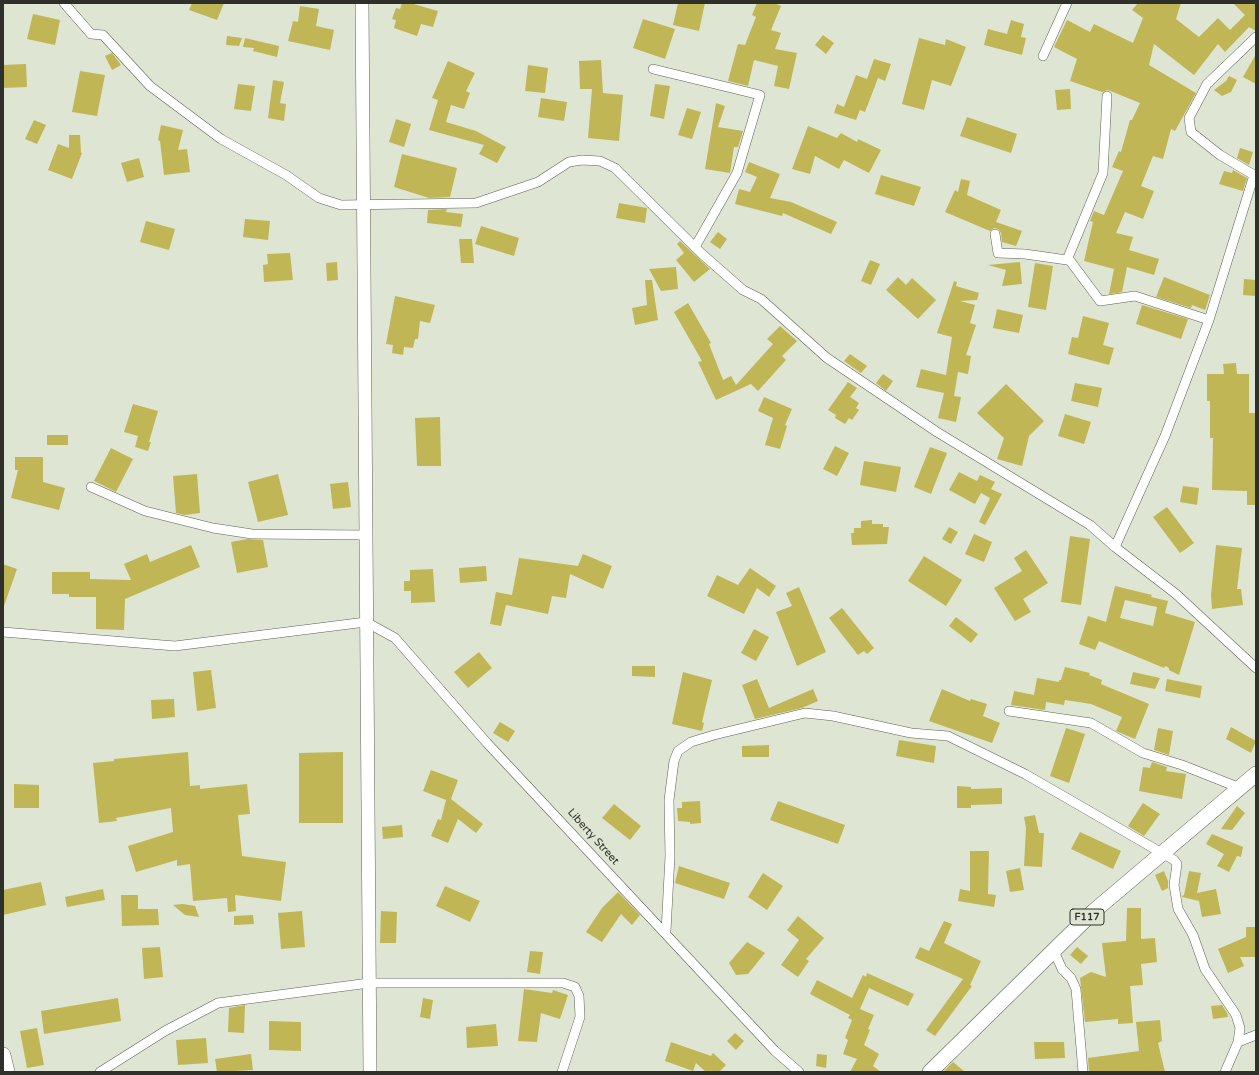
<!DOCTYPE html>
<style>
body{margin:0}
#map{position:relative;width:1259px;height:1075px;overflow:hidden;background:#dfe5d3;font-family:"Varela Round",sans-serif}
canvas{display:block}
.frame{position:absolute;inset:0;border:4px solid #2e3029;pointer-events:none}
</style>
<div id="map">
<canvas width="1259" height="1075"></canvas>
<div class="frame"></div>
</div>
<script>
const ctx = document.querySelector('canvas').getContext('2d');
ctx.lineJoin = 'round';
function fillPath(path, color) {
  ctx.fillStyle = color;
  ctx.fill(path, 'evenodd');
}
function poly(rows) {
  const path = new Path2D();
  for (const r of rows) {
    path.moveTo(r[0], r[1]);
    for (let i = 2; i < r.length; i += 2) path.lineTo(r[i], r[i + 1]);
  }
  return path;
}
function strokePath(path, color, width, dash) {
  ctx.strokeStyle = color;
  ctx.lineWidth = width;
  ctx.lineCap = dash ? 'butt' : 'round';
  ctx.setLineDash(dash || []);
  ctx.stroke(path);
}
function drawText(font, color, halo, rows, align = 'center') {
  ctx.font = font + ' "Varela Round",sans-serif';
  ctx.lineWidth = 4;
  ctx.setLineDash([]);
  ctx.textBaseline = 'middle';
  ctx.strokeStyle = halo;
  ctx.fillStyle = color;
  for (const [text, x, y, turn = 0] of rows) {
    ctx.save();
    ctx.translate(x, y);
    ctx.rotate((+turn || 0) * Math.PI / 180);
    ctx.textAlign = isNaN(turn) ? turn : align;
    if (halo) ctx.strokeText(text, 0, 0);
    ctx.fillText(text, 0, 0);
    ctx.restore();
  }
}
fillPath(poly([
 [192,3,224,3,217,20,189,10],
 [402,3,410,3,438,11,433,27,421,24,417,36,394,28,396,20,392,19,396,8,400,9],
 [678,3,705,3,699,31,673,25],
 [757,3,774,3,781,6,771,30,781,33,775,49,797,53,789,89,774,86,778,66,754,60,748,86,728,81,738,44,745,45,756,17,752,15],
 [1138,3,1181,3,1176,19,1199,37,1218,18,1230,30,1245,15,1233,3,1256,3,1256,31,1249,27,1225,52,1218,44,1194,75,1154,44,1149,65,1196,93,1175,131,1171,129,1163,159,1153,156,1141,186,1154,191,1143,219,1125,212,1116,233,1133,237,1129,250,1159,259,1154,275,1127,267,1122,292,1109,294,1114,269,1084,261,1093,222,1090,221,1094,211,1104,215,1123,171,1112,167,1119,151,1121,152,1130,120,1132,120,1140,103,1108,90,1102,92,1070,81,1077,59,1054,47,1067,20,1090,32,1094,24,1133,43,1143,18,1132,10],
 [300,6,319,9,316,26,334,30,330,50,288,41,293,21,298,22],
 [33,14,60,20,55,45,27,39],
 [643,19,675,29,665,59,633,48],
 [1011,20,1024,24,1021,37,1026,38,1022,55,984,45,988,29,1007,34],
 [823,35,834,43,826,54,815,45],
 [227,36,242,38,239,46,226,45],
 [245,38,279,46,277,57,253,51,254,48,243,47],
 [919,38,945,45,946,39,966,47,951,86,932,80,924,110,902,104],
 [112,53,121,65,112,70,105,56],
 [1256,54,1256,84,1243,77],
 [874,59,891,64,885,81,878,78,865,112,860,110,856,120,834,113,837,104,844,107,856,75,867,79],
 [601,60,603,93,623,95,619,141,588,138,592,89,580,89,579,61],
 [448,61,475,73,466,91,470,93,464,109,451,105,446,122,476,131,506,147,497,163,479,154,484,145,429,130,438,100,432,98],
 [26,64,27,87,3,88,3,65],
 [528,65,548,68,545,93,525,91],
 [80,71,105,75,97,116,72,112],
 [1229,76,1237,80,1231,92,1222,96,1214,90,1226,81],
 [273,80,284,82,280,103,286,104,284,121,268,118],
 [238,84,255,86,251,111,234,109],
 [655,84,670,86,664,119,650,116],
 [1070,89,1071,109,1057,110,1055,90],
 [541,98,567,102,564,121,538,117],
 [716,103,725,106,718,127,743,131,738,147,734,147,730,173,705,169],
 [687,108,701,112,692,139,678,135],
 [967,117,1017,134,1011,153,960,136],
 [396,119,411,124,404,147,389,142],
 [34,120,46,125,37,144,25,139],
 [161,125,183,130,178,150,187,149,190,172,164,175,160,141,158,140],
 [808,126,837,138,841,133,857,142,858,139,881,150,869,173,844,160,839,169,815,156,810,174,792,169],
 [69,135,80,135,81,153,82,153,72,179,48,170,58,144,69,148],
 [1240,148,1253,152,1249,165,1237,158],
 [402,154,457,168,450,197,429,198,394,187],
 [139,158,144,177,127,182,121,163],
 [749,162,780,174,770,198,791,202,837,222,831,234,783,213,782,216,735,204,739,189,750,192,757,177,745,172],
 [1233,170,1247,178,1243,191,1219,184,1224,171,1232,173],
 [881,175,921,187,914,206,875,194],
 [961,179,970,181,967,195,1001,210,996,222,1022,231,1016,246,1002,242,1001,233,998,229,994,228,990,231,945,212,955,190,958,192],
 [619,203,647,208,645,223,616,218],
 [447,209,446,212,463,214,461,227,427,223,428,210],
 [245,219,270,221,268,240,243,237],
 [146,221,175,229,169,250,140,242],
 [481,226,519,238,514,256,475,244],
 [718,232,727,239,720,249,710,242],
 [459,239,472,239,474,263,461,263],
 [680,241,710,269,694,282,676,260,684,253,677,244],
 [290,253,293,280,264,282,263,265,268,264,267,254],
 [870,260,880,264,871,285,861,281],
 [337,262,338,280,327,281,326,263],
 [1020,262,1022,284,1002,286,1006,270,988,265],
 [1035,263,1053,266,1046,310,1028,307],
 [676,267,678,289,661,291,649,269],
 [898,277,906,285,912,278,936,300,918,319,886,290],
 [1164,277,1210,295,1205,310,1192,305,1191,308,1156,297],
 [1244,279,1256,280,1256,296,1243,295],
 [645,280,652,280,658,320,635,325,632,308,647,305],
 [954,281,957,282,956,286,979,293,977,300,960,301,975,305,970,323,976,325,966,355,971,356,968,374,958,372,954,396,961,397,956,422,938,418,944,393,916,387,921,369,946,375,952,337,937,333],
 [395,296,435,305,430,323,420,321,418,339,415,339,413,348,404,347,403,355,392,353,393,345,386,344],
 [688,303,711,343,709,344,723,380,731,376,736,385,773,344,767,339,780,326,797,341,782,356,786,360,758,391,751,384,716,400,698,362,702,361,674,312],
 [1142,305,1188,319,1181,339,1136,324],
 [997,309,1023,315,1019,333,993,328],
 [1083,316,1109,323,1103,345,1114,348,1109,365,1068,354,1072,337,1078,338],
 [850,354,867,366,861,373,844,361],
 [1236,363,1237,374,1249,374,1249,413,1256,413,1256,505,1247,505,1247,491,1212,490,1213,438,1210,438,1210,401,1207,401,1207,374,1224,374,1223,364],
 [883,374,893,381,886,391,876,383],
 [848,382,857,388,850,397,859,403,856,408,859,410,852,420,849,418,845,424,835,418,836,415,828,410],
 [1075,383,1102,388,1098,407,1071,401],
 [1006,384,1044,421,1029,436,1022,466,997,459,1004,438,977,413],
 [764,397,792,409,785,425,787,426,780,449,765,445,773,418,758,411],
 [133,404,158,411,149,442,151,442,148,451,135,447,138,436,124,432],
 [1065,414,1091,422,1084,444,1058,436],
 [440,417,441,466,417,466,415,418],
 [47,435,68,435,68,445,47,445],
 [835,446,849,453,837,476,823,469],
 [930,447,947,453,931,494,914,487],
 [111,448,133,459,116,492,94,481],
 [15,457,43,457,43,482,65,488,59,510,11,498,18,470,15,470],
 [864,461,901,467,896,492,860,485],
 [959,472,977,481,980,475,995,482,991,489,1002,494,985,525,979,522,990,498,981,493,975,504,949,490],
 [197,474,200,513,185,515,176,513,173,476],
 [278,474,288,515,258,522,248,482],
 [348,482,351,507,333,509,330,484],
 [1183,486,1199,488,1197,505,1180,502],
 [1167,507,1194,543,1180,553,1153,517],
 [872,520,872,524,883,524,883,527,889,527,887,544,852,545,851,533,854,533,854,528,861,528,861,521],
 [949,527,958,532,951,544,942,539],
 [974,534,992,542,984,562,965,554],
 [1070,536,1090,539,1081,605,1061,602],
 [247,539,263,540,268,567,237,573,231,542],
 [191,545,200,567,125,599,124,630,96,629,96,597,69,597,69,594,52,594,52,572,90,572,90,579,131,580,124,564,147,554,150,562],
 [1216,545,1242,548,1237,589,1241,589,1243,605,1212,609,1211,595],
 [1026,550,1048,583,1023,599,1031,612,1015,621,994,588,1022,571,1014,558],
 [583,554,612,566,603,589,570,574,566,598,552,596,548,614,506,605,501,626,490,624,496,592,512,595,519,558,578,566],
 [924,556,962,580,946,606,908,581],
 [3,564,17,569,4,606,3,605],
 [486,566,487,581,460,583,459,568],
 [750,568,776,586,769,597,757,588,744,614,707,596,717,575,738,585],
 [433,569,435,602,411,603,411,591,404,591,404,581,410,581,410,570],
 [1115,586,1152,595,1151,597,1168,601,1165,613,1195,622,1179,675,1169,670,1169,668,1165,666,1164,668,1099,641,1095,650,1079,644,1088,616,1106,622],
 [1125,600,1157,607,1153,626,1120,618],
 [799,587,826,652,797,666,776,612,792,606,786,593],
 [842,608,874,648,867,654,864,651,858,655,829,618],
 [956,617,978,634,971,643,949,626],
 [754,629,769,637,756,661,741,653],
 [479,652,492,668,468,688,454,672],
 [632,666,655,666,655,677,632,676],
 [1065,667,1090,673,1089,675,1102,680,1101,684,1149,704,1135,739,1116,731,1122,717,1091,704,1065,700,1064,705,1046,702,1045,710,1011,705,1014,691,1034,695,1037,678,1059,682,1059,680,1061,680],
 [211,670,216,708,197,711,193,672],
 [683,672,712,680,702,722,704,723,702,731,672,724],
 [1133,672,1160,678,1155,689,1130,684],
 [757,679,769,708,813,689,818,701,802,708,755,719,742,685],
 [1167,679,1202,686,1200,698,1165,691],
 [942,689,970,701,971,699,987,704,983,716,1000,723,992,743,929,721],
 [174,699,175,717,152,719,151,700],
 [500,722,515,731,508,742,493,733],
 [1231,727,1256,741,1251,753,1226,739],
 [1066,728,1085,734,1069,783,1050,776],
 [1158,728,1173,731,1169,755,1154,750],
 [899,740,936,746,934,763,896,756],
 [769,745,769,757,742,757,742,746],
 [188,752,190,786,200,785,200,789,247,784,250,814,238,815,242,856,286,862,281,901,235,895,236,911,228,912,227,898,193,901,190,864,177,866,177,860,136,872,128,846,173,832,171,808,116,818,117,821,99,823,93,763,114,761,114,759],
 [343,752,343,823,299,823,299,753],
 [1152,762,1167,767,1166,771,1186,774,1182,799,1139,791,1143,767,1150,768],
 [431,770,458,780,451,799,483,824,476,833,458,819,448,843,431,836,438,819,441,820,446,800,423,791],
 [14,784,39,785,39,808,14,808],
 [957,786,971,787,971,789,1002,788,1002,804,971,805,971,808,957,808],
 [700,801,701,823,690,824,690,822,678,821,677,808,682,808,682,802],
 [778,801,845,825,838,844,770,820],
 [1143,803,1160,814,1144,836,1128,826],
 [614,804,641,826,630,840,602,818],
 [1237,806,1245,813,1232,830,1221,829],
 [1035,815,1039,833,1044,833,1042,867,1024,866,1026,828,1024,817],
 [402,825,403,837,383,839,382,827],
 [1080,832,1121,851,1113,869,1071,849],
 [1212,834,1243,847,1241,857,1237,856,1229,872,1217,866,1224,854,1206,844],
 [970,851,989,851,988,894,996,895,994,907,958,901,960,889,970,891],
 [679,866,730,883,724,899,675,883],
 [1020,868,1024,890,1010,892,1006,871],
 [1164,871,1168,881,1168,888,1162,891,1155,875],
 [1189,871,1201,873,1197,893,1216,889,1221,914,1202,917,1199,901,1182,897,1182,896,1184,895],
 [763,873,783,886,767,910,748,897],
 [41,882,46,905,3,915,3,890],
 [445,886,480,901,470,922,436,906],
 [103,889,105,900,67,907,65,897],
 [618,892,640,915,632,925,621,914,602,942,586,932,602,908],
 [121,895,138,895,138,909,158,909,159,925,122,926],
 [183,904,195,906,199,917,185,915,173,905],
 [1127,908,1141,908,1141,939,1155,938,1157,962,1141,964,1143,985,1130,986,1133,1023,1118,1024,1118,1019,1085,1022,1080,978,1091,972,1106,977,1102,943,1126,941],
 [302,911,305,947,281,949,278,913],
 [381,911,397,912,396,943,380,943],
 [253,915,254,924,234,925,234,916],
 [798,916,824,938,806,959,809,961,798,977,781,965,799,940,787,930],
 [944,921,952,924,944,943,981,961,970,985,972,986,935,1036,926,1030,963,979,915,958,920,947,929,951],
 [1246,927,1256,927,1256,957,1240,957,1244,966,1228,973,1218,949,1246,937],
 [747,942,765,953,748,974,736,975,729,963],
 [160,947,163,977,144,979,142,948],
 [1077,947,1088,956,1081,964,1070,955],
 [530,951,543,952,540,974,527,972],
 [867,973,914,994,908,1006,869,988,860,1009,874,1015,868,1029,870,1030,864,1045,879,1054,873,1066,881,1072,850,1072,857,1059,843,1054,848,1040,845,1038,852,1020,848,1018,850,1015,810,994,817,980,852,998,863,975,866,977],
 [524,989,552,993,553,990,568,995,560,1019,541,1013,537,1042,518,1041],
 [118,998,121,1021,44,1034,41,1011],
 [423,998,433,1000,430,1019,420,1017],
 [245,1005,244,1033,228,1032,229,1008],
 [1222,1005,1227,1013,1228,1017,1213,1019,1211,1006],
 [1160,1020,1162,1041,1158,1043,1165,1072,1089,1072,1088,1058,1139,1051,1136,1022],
 [269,1021,301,1022,301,1051,269,1050],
 [496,1024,498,1046,467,1048,466,1027],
 [37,1028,44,1065,27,1068,20,1031],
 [735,1033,744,1041,736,1050,727,1041],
 [206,1038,208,1063,178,1065,176,1040],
 [671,1042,711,1056,713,1053,726,1065,719,1072,706,1072,696,1063,693,1071,665,1061],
 [1034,1042,1064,1042,1065,1058,1035,1059],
 [251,1054,253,1070,217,1072,215,1059],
 [817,1054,827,1055,826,1068,816,1066],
 [953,1062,965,1072,943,1072]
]), '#c0b655');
const minor = poly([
 [64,3,91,34,103,35,150,86,221,139,286,175,319,198,341,205,476,203,538,182,569,162,582,160,600,161,615,168,702,254,743,290,761,299,827,358,937,432,1090,525,1115,547,1176,594,1256,668],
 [1043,56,1067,3],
 [653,69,760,95,737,173,695,247],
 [995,234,998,253,1025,254,1067,260,1103,173,1107,96],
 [1068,258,1100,301,1135,296,1209,320,1254,175,1220,155,1191,132,1189,118,1207,84,1256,37],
 [91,487,145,511,213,528,252,534,366,535],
 [1115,547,1165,436,1209,320],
 [3,632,175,646,366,622,395,638,487,743,775,1051,799,1072],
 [1009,711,1091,723,1143,753,1182,765,1240,788],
 [666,931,670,856,669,800,674,761,678,751,691,742,714,735,805,713,833,716,911,733,948,736,1025,774,1174,860,1177,864,1174,885,1178,909,1193,935,1205,969,1236,1015,1240,1028,1238,1042,1225,1072],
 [1053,949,1062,969,1071,978,1076,989,1083,1072],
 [1238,1042,1256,1035],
 [100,1072,165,1031,218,1003,369,983,563,983,575,987,579,996,580,1017,562,1072]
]);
const secondary = poly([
 [362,3,370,1072]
]);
const primary = poly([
 [3,1055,7,1072],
 [930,1072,1094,911,1256,774]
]);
strokePath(minor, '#5d6253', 10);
strokePath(secondary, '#5d6253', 14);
strokePath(primary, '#5d6253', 16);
strokePath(minor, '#fff', 9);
strokePath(secondary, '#fff', 13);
strokePath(primary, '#fff', 15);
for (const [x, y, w] of [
 [1087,917,34]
]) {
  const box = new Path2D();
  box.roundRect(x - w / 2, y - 8, w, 16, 3);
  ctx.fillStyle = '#dfe5d3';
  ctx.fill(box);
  strokePath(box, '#2e3029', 1);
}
drawText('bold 10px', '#2e3029', null, [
 ["F117",1087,917]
]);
drawText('11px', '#2e3029', '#dfe5d3', [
 ["Liberty Street",593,837,48]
]);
</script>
